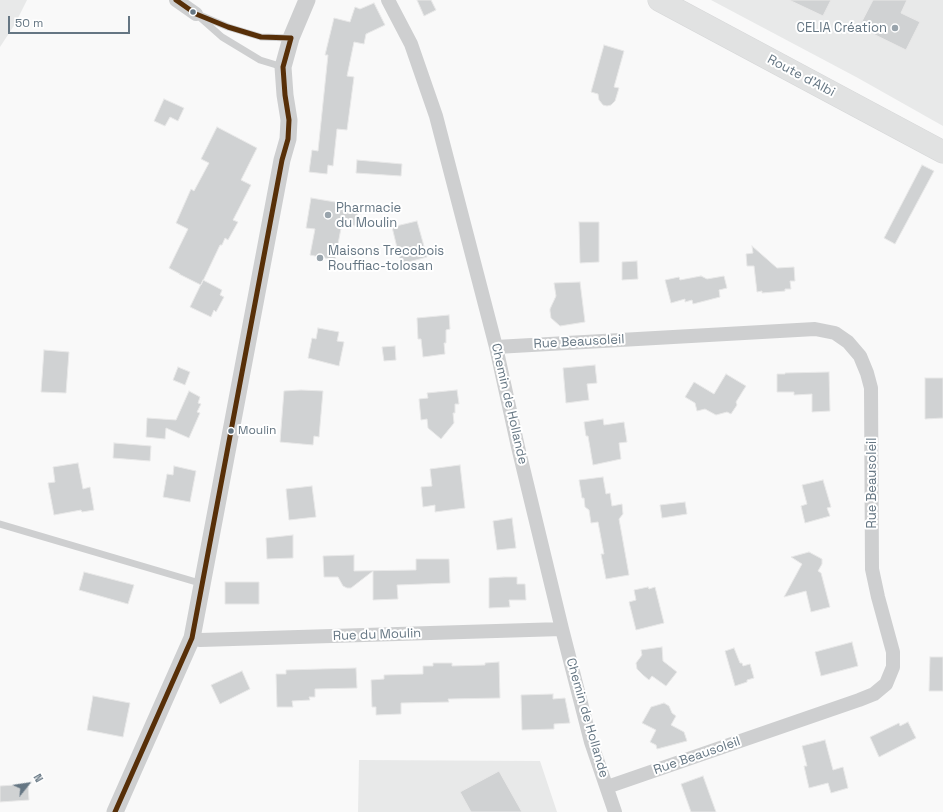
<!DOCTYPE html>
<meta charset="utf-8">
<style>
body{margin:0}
#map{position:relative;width:943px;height:812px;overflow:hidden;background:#f9f9f9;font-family:"Space Grotesk",sans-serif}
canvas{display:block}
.north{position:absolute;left:8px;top:764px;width:40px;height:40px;-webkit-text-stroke:3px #fff;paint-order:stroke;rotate:60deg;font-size:11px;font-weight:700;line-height:16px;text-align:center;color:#657683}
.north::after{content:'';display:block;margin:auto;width:14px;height:18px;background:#657683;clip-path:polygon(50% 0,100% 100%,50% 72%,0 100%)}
.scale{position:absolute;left:8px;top:16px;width:122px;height:18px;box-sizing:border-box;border:2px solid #657683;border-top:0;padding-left:5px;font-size:12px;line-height:14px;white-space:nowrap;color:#657683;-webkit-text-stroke:3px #fff;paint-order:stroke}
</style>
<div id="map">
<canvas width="943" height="812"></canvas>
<div class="north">N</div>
<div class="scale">50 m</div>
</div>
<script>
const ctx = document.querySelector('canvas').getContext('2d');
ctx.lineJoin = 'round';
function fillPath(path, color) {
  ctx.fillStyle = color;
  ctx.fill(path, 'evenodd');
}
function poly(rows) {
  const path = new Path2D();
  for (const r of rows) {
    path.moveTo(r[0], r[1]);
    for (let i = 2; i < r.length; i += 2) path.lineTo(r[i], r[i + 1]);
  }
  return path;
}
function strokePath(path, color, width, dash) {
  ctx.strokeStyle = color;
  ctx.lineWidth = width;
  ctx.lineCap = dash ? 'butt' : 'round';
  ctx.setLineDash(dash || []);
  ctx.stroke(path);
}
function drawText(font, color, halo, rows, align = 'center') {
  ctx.font = font + ' "Space Grotesk",sans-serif';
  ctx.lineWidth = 4;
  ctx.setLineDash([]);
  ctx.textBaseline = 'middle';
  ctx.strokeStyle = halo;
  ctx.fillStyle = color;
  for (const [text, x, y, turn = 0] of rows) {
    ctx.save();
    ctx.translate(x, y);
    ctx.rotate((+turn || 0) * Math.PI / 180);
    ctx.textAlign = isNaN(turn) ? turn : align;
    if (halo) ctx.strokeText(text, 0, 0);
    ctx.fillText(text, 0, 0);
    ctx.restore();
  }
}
fillPath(poly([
 [0,0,27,0,15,24,0,47],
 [711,0,943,0,943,126,858,78],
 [359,760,540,761,557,812,358,812]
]), '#e8e9e9');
const building = poly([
 [417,0,431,0,436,10,424,16,417,0],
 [789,0,831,0,823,16,789,0],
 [873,0,907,0,901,13,920,22,906,50,859,27,873,0],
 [374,3,385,25,366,34,364,44,354,42,347,76,354,77,347,130,337,129,333,166,328,165,327,174,309,172,312,150,318,151,328,55,325,55,334,18,350,22,355,7,360,9,374,3],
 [604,45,624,51,614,87,619,88,615,101,611,105,607,106,603,105,599,100,598,94,591,92,604,45],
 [164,99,184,108,178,121,170,117,165,126,154,121,164,99],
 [217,127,257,148,241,180,251,185,233,220,238,222,228,240,225,238,222,245,220,245,201,285,179,274,180,274,169,268,188,229,176,223,191,189,194,191,209,163,201,159,217,127],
 [357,160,402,164,401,176,356,173,357,160],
 [922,165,934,171,895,244,884,238,922,165],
 [311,198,359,206,355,226,342,223,335,260,310,255,315,229,306,228,311,198],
 [417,221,427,257,401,264,392,227,417,221],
 [579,222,599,222,599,262,580,263,579,222],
 [752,246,777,268,794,267,795,281,790,281,791,289,785,289,785,291,762,293,762,291,757,292,754,266,747,266,746,254,753,253,752,246],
 [637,261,638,279,622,280,622,262,637,261],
 [701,276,707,279,724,276,727,288,719,290,720,297,693,304,692,300,685,302,685,299,671,303,665,280,679,277,680,280,701,276],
 [203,280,222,290,220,295,224,297,216,312,214,310,211,317,190,307,203,280],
 [580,282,585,322,560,326,551,318,550,311,550,309,556,296,554,283,580,282],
 [449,315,450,329,446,330,446,343,444,343,445,354,423,357,421,339,418,339,417,318,449,315],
 [318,328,339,332,337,341,344,342,339,366,308,358,312,338,316,339,318,328],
 [395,346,396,360,384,361,382,347,395,346],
 [44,350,69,352,66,393,41,392,44,350],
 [595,365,597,383,587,384,589,400,566,403,563,368,595,365],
 [178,367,190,372,185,385,173,380,178,367],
 [829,372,830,411,812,412,812,394,794,395,794,392,777,392,777,374,785,374,785,373,829,372],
 [726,374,746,386,736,402,737,405,731,414,727,412,716,415,705,409,697,411,695,403,685,397,694,382,714,394,726,374],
 [925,378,943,378,943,418,925,419,925,378],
 [301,390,323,391,319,437,314,436,313,445,280,442,284,391,301,390],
 [457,390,459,404,455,404,455,413,453,413,454,423,441,439,428,428,427,419,421,420,419,399,428,398,427,393,457,390],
 [189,391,200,397,198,403,201,404,197,412,200,413,189,438,166,428,165,439,146,437,147,418,176,420,189,391],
 [603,419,604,425,624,422,627,442,619,443,621,459,593,465,588,436,586,436,584,422,603,419],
 [114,443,151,446,150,461,113,458,114,443],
 [78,463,83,489,90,487,94,510,82,512,81,510,54,515,48,483,55,482,53,467,78,463],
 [460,465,465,508,435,512,435,505,423,507,421,487,432,486,430,469,460,465],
 [174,466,196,471,190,502,163,497,167,474,173,475,174,466],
 [603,477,606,494,610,493,612,506,622,504,623,514,619,519,629,575,606,579,601,554,604,554,598,522,591,523,589,510,585,507,584,498,582,498,579,480,603,477],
 [823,480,831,507,827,508,830,516,805,523,801,506,807,504,802,485,823,480],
 [312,486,316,517,289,520,286,489,312,486],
 [685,502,687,514,662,518,660,505,685,502],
 [512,518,516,548,497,550,493,521,512,518],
 [293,535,293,558,267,559,266,538,293,535],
 [809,552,822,559,822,564,818,571,821,573,830,607,811,612,806,591,784,597,802,564,791,557,809,552],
 [354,555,354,571,416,570,416,559,449,559,450,583,397,585,398,599,373,600,373,571,351,588,347,588,343,586,338,577,324,577,323,556,354,555],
 [84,572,134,585,128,604,79,590,84,572],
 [504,577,517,577,517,584,525,584,526,600,509,600,510,607,489,608,489,578,504,577],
 [225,582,259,582,259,604,225,604,225,582],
 [648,587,649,589,655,587,664,623,636,630,629,602,636,600,634,590,648,587],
 [852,642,858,666,821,676,815,652,852,642],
 [662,647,663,661,677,672,666,686,652,676,649,680,643,675,637,669,636,663,642,655,641,650,662,647],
 [734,648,740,663,742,663,743,666,750,664,754,678,747,680,747,682,735,686,725,651,734,648],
 [930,657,943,657,943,691,929,691,930,657],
 [499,662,500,698,448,699,449,702,401,703,401,714,376,715,376,707,372,707,371,680,384,679,384,675,423,674,423,666,433,666,433,663,452,663,452,666,485,665,485,663,499,662],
 [356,668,357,688,315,689,315,697,309,697,310,700,292,701,293,707,277,707,276,674,286,674,286,670,356,668],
 [242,671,250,689,220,704,211,685,242,671],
 [553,694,553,699,565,698,570,723,554,724,554,729,522,730,521,695,553,694],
 [93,696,130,703,123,737,87,730,93,696],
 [664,703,669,706,672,713,676,716,671,725,684,732,687,741,657,749,656,745,650,742,656,730,642,723,651,707,664,703],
 [908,722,916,738,879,757,870,737,899,723,900,726,908,722],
 [825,740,833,770,843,767,848,788,831,793,828,783,809,788,804,766,807,766,802,746,825,740],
 [499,771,522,812,471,812,460,792,499,771],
 [703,776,716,812,691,812,681,784,703,776],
 [28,784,29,800,0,802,0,786,28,784]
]);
fillPath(building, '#d0d2d3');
strokePath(building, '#e8e8e8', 1);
const primary = poly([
 [659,0,943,152]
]);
strokePath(primary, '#d5d6d7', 23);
strokePath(poly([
 [196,14,222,37,260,60,283,67],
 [202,16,228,27,261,37,291,38],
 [0,524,203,584]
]), '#cecfd0', 7);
strokePath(poly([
 [176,0,196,14],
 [388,0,411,44,436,116,496,347,518,447,562,629,591,742,615,812],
 [496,347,815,329,835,333,848,342,860,356,867,373,871,388,872,569,878,597,893,652,893,667,886,684,874,694,859,700,607,787],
 [192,638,200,640,562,629]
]), '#cecfd0', 14);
strokePath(poly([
 [115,812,192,638,282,160,288,139,289,120,285,95,283,67,291,38,307,0]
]), '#cecfd0', 17);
strokePath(primary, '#e1e2e2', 22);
strokePath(poly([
 [115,812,192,638,282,160,288,139,289,120,285,95,283,67,291,38,261,37,228,27,196,14,176,0]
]), '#572f08', 5);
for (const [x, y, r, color] of [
 [193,12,3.5,"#657683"],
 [895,28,4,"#99a4ac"],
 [328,215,4,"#99a4ac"],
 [320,258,4,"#99a4ac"],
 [231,431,3.5,"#657683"]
]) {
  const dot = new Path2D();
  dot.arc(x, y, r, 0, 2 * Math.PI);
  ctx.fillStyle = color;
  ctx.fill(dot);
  strokePath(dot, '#fff', 1.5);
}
drawText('12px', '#657683', '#fff', [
 ["Moulin",238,431]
], 'left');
drawText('13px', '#657683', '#fff', [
 ["CELIA Création",887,28,"right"],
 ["Pharmacie",336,208],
 ["du Moulin",336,223],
 ["Maisons Trecobois",328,251],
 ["Rouffiac-tolosan",328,266]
], 'left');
drawText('13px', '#657683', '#fff', [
 ["Route d'Albi",801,76,28],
 ["Rue Beausoleil",579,342,-3],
 ["Chemin de Hollande",509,404,77],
 ["Rue Beausoleil",872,483,-90],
 ["Rue du Moulin",377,635,-2],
 ["Chemin de Hollande",587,718,74],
 ["Rue Beausoleil",697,756,-19]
]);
</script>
